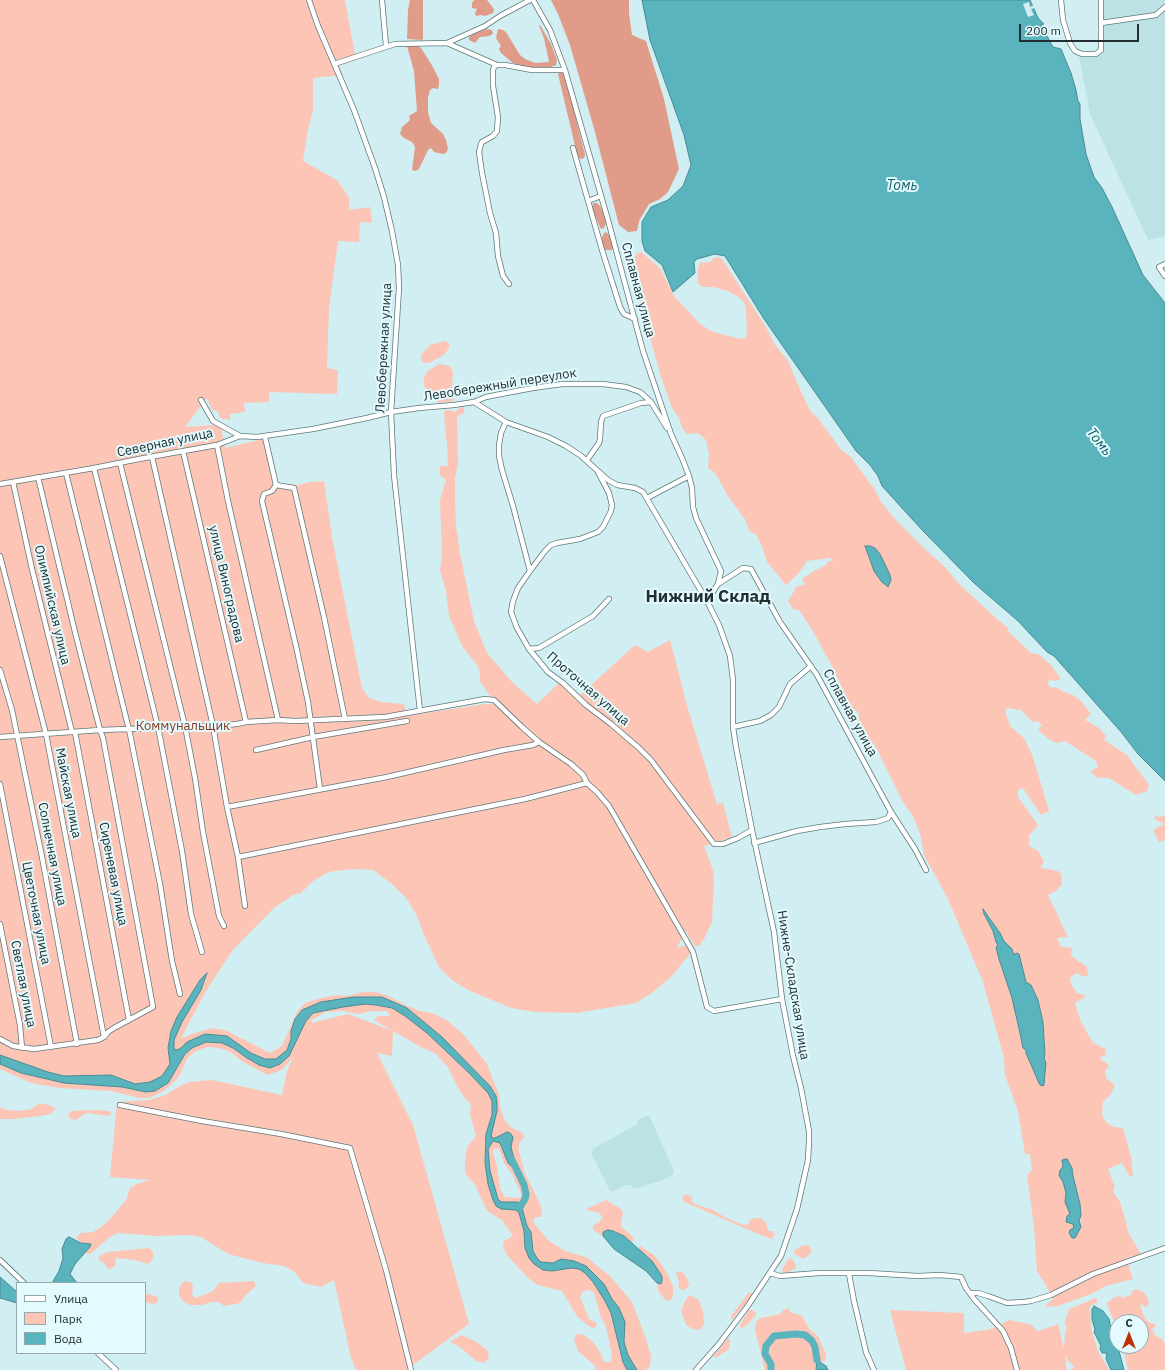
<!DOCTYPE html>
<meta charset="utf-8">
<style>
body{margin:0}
#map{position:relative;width:1165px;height:1370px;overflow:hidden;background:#d1eff2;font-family:"IBM Plex Sans",sans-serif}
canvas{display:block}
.legend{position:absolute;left:16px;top:1282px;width:130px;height:72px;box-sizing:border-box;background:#e3fbfe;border:1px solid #96a9ab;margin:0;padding:5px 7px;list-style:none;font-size:12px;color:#222e2f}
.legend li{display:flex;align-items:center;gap:8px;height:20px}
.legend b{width:20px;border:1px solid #96a9ab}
.north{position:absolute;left:1109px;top:1314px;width:40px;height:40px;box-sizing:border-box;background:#e3fbfe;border:1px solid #96a9ab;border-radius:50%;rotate:0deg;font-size:11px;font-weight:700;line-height:16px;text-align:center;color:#222e2f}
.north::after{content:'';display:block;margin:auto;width:14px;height:18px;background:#bb3200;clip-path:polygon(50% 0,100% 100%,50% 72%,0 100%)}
.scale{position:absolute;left:1019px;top:24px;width:120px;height:18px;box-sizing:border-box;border:2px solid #222e2f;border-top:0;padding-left:5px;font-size:12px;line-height:14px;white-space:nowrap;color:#222e2f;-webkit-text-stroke:3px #e3fbfe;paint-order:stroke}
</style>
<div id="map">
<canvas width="1165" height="1370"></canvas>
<ul class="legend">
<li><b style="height:5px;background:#fff"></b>Улица</li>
<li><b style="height:11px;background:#fcc5b5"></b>Парк</li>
<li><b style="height:11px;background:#59b4be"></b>Вода</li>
</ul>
<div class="north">С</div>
<div class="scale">200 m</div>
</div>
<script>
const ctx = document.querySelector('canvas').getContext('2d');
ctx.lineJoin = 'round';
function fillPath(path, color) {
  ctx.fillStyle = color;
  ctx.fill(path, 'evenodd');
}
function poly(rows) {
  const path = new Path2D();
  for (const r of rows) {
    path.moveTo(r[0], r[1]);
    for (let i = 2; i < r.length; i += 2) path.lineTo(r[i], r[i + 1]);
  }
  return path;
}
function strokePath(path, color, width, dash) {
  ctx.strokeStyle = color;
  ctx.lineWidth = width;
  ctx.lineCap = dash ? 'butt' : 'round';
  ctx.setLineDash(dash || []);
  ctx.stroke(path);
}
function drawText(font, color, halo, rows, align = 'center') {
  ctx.font = font + ' "IBM Plex Sans",sans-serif';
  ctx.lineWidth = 4;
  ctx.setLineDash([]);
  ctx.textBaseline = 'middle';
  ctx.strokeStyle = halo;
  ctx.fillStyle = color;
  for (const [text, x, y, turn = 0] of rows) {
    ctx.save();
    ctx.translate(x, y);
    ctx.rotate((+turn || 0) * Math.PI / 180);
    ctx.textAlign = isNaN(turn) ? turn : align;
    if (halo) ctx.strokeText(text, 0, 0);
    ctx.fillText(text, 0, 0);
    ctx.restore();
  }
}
fillPath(poly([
 [1102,0,1165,0,1165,236,1148,240,1090,114,1079,56,1096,56,1103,50],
 [647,1116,650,1117,674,1171,672,1175,663,1180,638,1188,633,1188,631,1185,625,1185,614,1191,610,1191,591,1153,594,1148,636,1125,639,1119]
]), '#bce2e6');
fillPath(poly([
 [0,0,345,0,356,60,339,66,343,75,313,78,313,110,308,130,303,161,337,180,349,197,349,210,370,207,372,223,360,222,359,242,338,241,329,308,327,368,338,370,337,394,269,392,269,402,244,403,245,412,230,414,230,420,220,418,218,411,212,410,207,398,185,427,215,425,221,428,225,448,263,439,273,483,299,485,309,482,324,481,332,537,360,678,362,688,369,698,381,702,404,704,406,716,485,704,494,704,516,724,521,722,489,695,480,681,480,673,477,665,462,646,449,616,446,591,440,570,442,555,440,500,446,480,440,475,440,466,448,466,447,443,446,437,444,411,448,410,455,412,459,408,464,407,464,413,457,416,458,463,455,478,455,500,456,527,460,553,474,621,487,653,512,682,537,704,562,680,579,696,635,645,648,652,670,640,688,709,717,804,723,803,732,837,704,846,713,870,714,881,712,922,704,939,699,946,695,946,688,936,687,931,676,948,681,946,687,946,691,951,689,955,671,977,653,992,636,1003,576,1013,535,1012,511,1008,468,990,452,980,439,967,424,935,416,914,406,898,392,884,373,870,352,869,329,872,313,881,301,893,293,895,274,908,232,951,206,991,182,1036,183,1038,186,1037,189,1035,212,1028,225,1030,270,1053,282,1046,297,1012,305,1003,321,998,338,995,347,996,362,992,375,992,389,996,403,1004,420,1011,432,1013,448,1021,464,1035,487,1064,499,1095,500,1107,505,1121,512,1128,521,1132,525,1137,519,1143,519,1152,525,1174,533,1189,542,1209,541,1217,535,1217,533,1222,549,1241,565,1251,586,1257,610,1276,632,1302,645,1336,651,1356,650,1366,646,1370,595,1370,595,1366,578,1351,574,1339,576,1334,584,1335,593,1342,601,1354,604,1362,611,1362,612,1355,606,1327,600,1315,594,1292,588,1290,583,1291,580,1297,589,1319,597,1323,595,1328,590,1327,577,1316,562,1291,537,1285,528,1278,506,1254,503,1246,504,1241,513,1236,502,1220,487,1211,475,1185,465,1173,465,1162,467,1147,476,1136,470,1114,471,1104,464,1097,457,1086,448,1067,436,1054,419,1046,374,1020,378,1016,390,1016,387,1011,372,1011,359,1014,342,1011,325,1012,312,1020,311,1023,348,1014,393,1031,392,1056,377,1053,413,1125,469,1324,406,1370,356,1370,351,1358,334,1280,321,1287,303,1283,295,1272,284,1266,263,1263,228,1254,201,1237,191,1235,155,1236,118,1233,110,1237,90,1254,85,1253,90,1247,86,1243,81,1243,76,1237,81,1233,93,1232,101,1227,110,1219,126,1200,130,1188,137,1184,150,1180,110,1177,117,1102,149,1100,166,1095,178,1087,189,1082,212,1080,282,1095,287,1071,294,1056,282,1070,268,1075,243,1062,231,1052,219,1048,207,1047,196,1051,187,1058,180,1075,172,1084,162,1092,149,1098,139,1098,111,1091,59,1088,31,1083,0,1069],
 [498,1148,500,1151,504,1163,513,1175,515,1182,520,1190,521,1196,519,1198,505,1197,500,1189,497,1166,493,1153,494,1149],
 [641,252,660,268,674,296,700,324,713,332,741,339,745,338,747,333,746,309,744,302,738,297,728,291,713,287,702,287,698,283,698,268,700,263,710,262,714,258,718,257,722,259,767,329,775,345,788,361,802,394,811,412,817,417,842,451,850,456,875,490,880,500,893,517,927,551,945,567,958,583,997,619,1008,628,1008,631,1031,653,1038,654,1050,664,1061,679,1054,681,1049,679,1048,684,1052,688,1056,687,1064,692,1073,695,1081,701,1091,714,1085,720,1099,728,1106,736,1104,740,1127,755,1149,785,1147,791,1136,795,1109,778,1098,778,1090,772,1098,767,1096,761,1065,741,1056,743,1049,739,1038,730,1042,725,1037,721,1033,722,1021,710,1007,708,1005,712,1011,727,1024,738,1033,757,1049,811,1041,815,1023,788,1018,790,1018,797,1038,825,1029,836,1029,846,1038,851,1044,861,1041,868,1058,871,1061,874,1062,884,1057,890,1048,895,1068,937,1057,938,1061,947,1072,948,1071,956,1087,967,1088,975,1085,977,1076,973,1070,978,1071,984,1077,993,1084,995,1085,997,1075,1003,1081,1022,1093,1043,1106,1049,1105,1056,1100,1057,1102,1061,1106,1062,1109,1067,1105,1070,1106,1078,1115,1085,1111,1094,1103,1102,1102,1115,1107,1123,1114,1127,1123,1128,1131,1157,1133,1175,1130,1177,1122,1163,1108,1169,1115,1187,1113,1191,1120,1202,1126,1222,1128,1232,1141,1254,1126,1258,1133,1279,1106,1286,1091,1294,1058,1306,1044,1307,1053,1299,1043,1280,1037,1272,1034,1227,1027,1175,1032,1170,1030,1154,1025,1154,1018,1111,1005,1075,1004,1058,983,982,948,899,924,855,920,833,913,816,903,802,875,745,862,732,858,721,859,713,851,707,830,662,811,628,799,610,793,609,788,601,797,586,805,585,802,579,814,571,826,565,829,561,834,561,829,558,807,561,798,574,786,585,767,562,763,549,756,534,749,531,745,519,729,498,715,473,708,468,709,454,706,440,698,433,687,434,682,428,679,418,672,408,661,377,638,294,632,268,633,261,637,253],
 [988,914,994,925,1000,933,1004,941,1012,949,1026,982,1031,985,1038,1000,1043,1022,1045,1055,1044,1058,1046,1072,1044,1085,1038,1081,1026,1053,1027,1051,1023,1048,1020,1033,1012,998,999,959,996,947,998,945,991,927],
 [1063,1166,1072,1168,1079,1202,1081,1227,1075,1228,1065,1198,1066,1193,1061,1177],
 [444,341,447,342,449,345,449,348,444,355,429,363,424,363,421,360,421,355,430,345],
 [439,364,450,366,453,372,452,388,455,393,453,401,440,403,432,399,424,385,424,378,428,371],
 [1157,815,1159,817,1165,816,1165,840,1159,842,1153,830,1164,824,1155,819,1155,816],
 [39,1104,46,1104,54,1107,55,1110,50,1114,39,1116,15,1119,0,1119,0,1107,7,1110,18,1111,31,1109],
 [95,1110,109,1111,112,1114,107,1116,89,1113,84,1114,76,1120,70,1119,68,1116,70,1112,73,1111],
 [684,1195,688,1195,692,1197,692,1202,695,1204,713,1210,726,1218,744,1225,749,1224,749,1220,756,1218,760,1218,766,1222,768,1231,772,1231,775,1234,772,1239,768,1238,742,1227,685,1202,682,1199],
 [606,1200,621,1209,623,1213,621,1222,621,1226,633,1237,634,1240,631,1242,619,1233,613,1231,603,1232,603,1236,593,1230,593,1225,599,1222,603,1217,598,1212,589,1211,586,1209],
 [808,1245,812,1250,810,1254,804,1259,794,1254,794,1251,801,1246],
 [640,1246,653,1254,662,1265,669,1277,673,1286,673,1295,671,1300,667,1301,662,1296,658,1290,657,1283,661,1283,638,1249],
 [149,1248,153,1251,153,1258,149,1264,135,1260,116,1258,115,1266,109,1270,103,1262,99,1261,99,1256,108,1252],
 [789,1258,792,1259,796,1265,796,1268,787,1273,783,1272,782,1269],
 [680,1271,685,1275,689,1283,688,1287,684,1290,681,1290,678,1286,679,1282,676,1274,677,1272],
 [186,1281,192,1283,193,1288,192,1295,196,1298,213,1291,219,1283,254,1281,256,1286,245,1296,240,1303,224,1306,219,1302,211,1302,203,1305,190,1305,184,1302,179,1296,179,1289,182,1283],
 [1136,1289,1144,1292,1147,1297,1149,1303,1146,1307,1140,1304,1143,1314,1148,1322,1155,1324,1156,1326,1152,1329,1155,1335,1163,1340,1165,1344,1165,1370,1128,1370,1123,1346,1141,1346,1141,1322,1117,1322,1117,1329,1107,1304,1108,1302,1115,1297,1120,1296,1122,1298,1131,1295,1132,1291],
 [749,1292,753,1294,732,1320,731,1318,732,1315],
 [145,1293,158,1297,158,1302,154,1304,145,1302],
 [688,1296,692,1296,699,1300,703,1311,704,1324,700,1330,693,1329,686,1325,681,1310],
 [1096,1298,1098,1302,1090,1306,1091,1329,1098,1351,1109,1370,1070,1370,1075,1367,1068,1361,1065,1354,1067,1370,906,1370,890,1310,964,1313,964,1333,991,1329,1009,1320,1030,1324,1038,1331,1058,1324,1064,1349,1065,1333,1067,1327,1065,1326,1065,1321,1069,1309],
 [789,1308,790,1312,802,1316,810,1330,818,1336,820,1341,825,1352,826,1360,820,1363,817,1361,816,1370,765,1370,755,1331,755,1325,757,1321,760,1318,781,1314,783,1310],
 [749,1310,752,1310,756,1312,756,1315,747,1325,741,1329,740,1325],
 [461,1335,475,1341,486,1349,489,1354,488,1359,484,1363,476,1361,460,1347,450,1342],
 [728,1338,730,1340,729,1349,717,1357,713,1357]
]), '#fcc5b5');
fillPath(poly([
 [410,0,423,0,423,39,422,40,407,39,408,10],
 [474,0,487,0,494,9,493,13,485,16,481,15,476,16,475,13,477,9,472,8,472,3],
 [551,0,629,0,629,14,632,35,646,41,664,99,679,169,668,192,660,199,649,204,639,221,637,231,628,232,619,225,595,132,570,45,558,14],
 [540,25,551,44,557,60,556,65,548,68,533,68,522,66,513,63,501,53,499,49,501,46,496,38,498,29,503,30,506,32,520,55,525,59,535,63,549,62,544,38,539,26],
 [487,29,492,30,493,34,489,36,480,37,475,43,469,40,469,37,472,34],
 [411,45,417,45,421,48,433,67,439,79,439,84,438,89,433,88,430,90,428,98,428,112,431,123,443,134,446,140,448,149,446,153,443,154,434,152,431,148,428,150,419,169,415,171,412,170,415,147,412,142,404,138,400,134,402,127,410,120,409,116,417,111,414,71,407,46],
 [559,73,563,73,565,75,585,155,584,158,581,159,578,158,558,74],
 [593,203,597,203,600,206,603,211,606,223,604,228,601,229,592,209],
 [606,232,610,236,613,247,612,250,605,250,602,244,602,237,604,233]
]), '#e09b89');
const water = poly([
 [642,0,1030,0,1038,18,1044,24,1041,25,1053,47,1061,49,1071,73,1076,90,1078,101,1080,104,1080,119,1086,154,1094,177,1102,188,1112,207,1143,275,1165,303,1165,781,1138,754,1122,733,1054,656,1047,652,1018,621,974,583,923,531,882,486,878,476,870,465,856,451,764,319,725,256,715,254,697,259,694,262,695,273,673,292,662,265,645,251,642,241,642,222,651,207,668,200,683,186,691,165,684,135,650,40,642,0],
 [865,546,870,546,875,548,880,554,890,575,891,580,888,587,881,581,874,571,865,546],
 [983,909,1000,933,1004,941,1012,949,1014,955,1016,953,1019,954,1026,982,1031,985,1038,1000,1043,1022,1045,1055,1044,1058,1046,1063,1044,1085,1043,1086,1040,1085,1038,1081,1026,1053,1026,1050,1023,1048,1020,1033,1012,998,999,959,996,947,998,945,996,942,993,931,984,914,983,909],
 [207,973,201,990,182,1022,174,1040,174,1049,177,1050,181,1048,187,1042,205,1034,227,1036,251,1053,265,1059,276,1059,287,1050,291,1039,291,1031,295,1019,302,1010,321,1002,353,997,382,997,407,1008,442,1037,490,1086,496,1096,497,1102,497,1111,491,1136,493,1138,495,1138,507,1132,510,1133,513,1137,511,1147,516,1167,515,1169,513,1168,508,1163,500,1143,493,1141,488,1149,490,1171,498,1199,501,1202,517,1202,521,1204,527,1226,531,1232,533,1251,537,1258,541,1262,553,1263,561,1259,574,1261,586,1266,604,1284,612,1299,619,1308,625,1322,624,1342,628,1355,637,1370,627,1370,623,1362,611,1313,605,1301,593,1282,585,1273,579,1269,571,1268,552,1271,543,1270,534,1264,529,1258,525,1248,524,1231,519,1213,516,1210,501,1209,496,1206,493,1200,488,1184,485,1163,486,1134,492,1115,492,1101,488,1093,469,1073,427,1033,405,1016,392,1008,376,1005,365,1004,343,1007,313,1013,306,1021,289,1056,280,1064,270,1068,259,1065,247,1058,233,1048,222,1043,206,1042,192,1048,185,1054,168,1083,155,1091,146,1092,122,1087,64,1083,21,1073,0,1064,0,1055,48,1072,64,1076,111,1075,135,1084,150,1082,162,1076,170,1064,168,1048,171,1031,177,1017,200,980,207,973],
 [1067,1159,1072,1168,1073,1176,1080,1204,1081,1216,1079,1220,1081,1227,1075,1238,1072,1238,1069,1233,1070,1230,1074,1228,1073,1224,1066,1222,1067,1216,1070,1214,1065,1202,1066,1193,1063,1182,1059,1175,1060,1170,1062,1168,1063,1166,1062,1160,1067,1159],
 [608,1230,613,1231,624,1236,652,1261,662,1276,662,1281,661,1284,657,1283,646,1271,614,1249,603,1236,603,1232,608,1230],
 [69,1237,81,1243,91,1244,90,1247,75,1264,70,1274,77,1283,52,1283,59,1271,63,1258,62,1249,66,1239,69,1237],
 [0,1277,17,1292,17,1303,0,1298,0,1277],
 [1094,1306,1103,1311,1109,1319,1111,1329,1117,1343,1117,1346,1118,1347,1124,1370,1111,1370,1106,1359,1107,1354,1105,1353,1102,1353,1100,1349,1101,1346,1094,1332,1095,1330,1092,1319,1092,1309,1094,1306],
 [817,1360,826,1366,828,1370,816,1370,817,1360]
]);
fillPath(water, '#59b4be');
strokePath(water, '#488c93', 1);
fillPath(poly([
 [1029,2,1030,7,1034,5,1035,8,1031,9,1034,15,1028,17,1023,4]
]), '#d1eff2');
strokePath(poly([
 [512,1160,524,1185,526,1194,525,1199,520,1207],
 [771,1370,771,1364,765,1354,766,1346,774,1336,796,1334,805,1335,812,1341,815,1347,817,1360]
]), '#59b4be', 7);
const minor = poly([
 [309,0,318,26,354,110,375,168,384,197,392,231,398,265,399,288,391,412,394,475,420,711],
 [382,0,386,46],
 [533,0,550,30,565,70,608,220,643,351,671,434,682,458,689,476,692,488,693,507,696,518,721,571,718,584],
 [1061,0,1063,20,1070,43,1075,51,1082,54,1096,54,1101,50,1101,0],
 [1101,23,1156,15,1165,7],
 [447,43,497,65,505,65,532,70,565,70],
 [334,64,395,44,447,43,485,26,500,16,530,0],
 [497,65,494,67,493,70,493,86,498,117,497,131,493,136,482,142,481,144,479,152,482,173,490,213,496,233,498,256,503,276,509,284],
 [573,148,602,250,620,307,624,314,635,319],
 [588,201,601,196],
 [1165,264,1159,267,1165,276],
 [201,400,213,421,240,436,257,437,313,429,367,418,391,412,419,408,454,405,474,402,486,397,506,393,533,388,562,384,603,384,626,387,640,392,651,402,667,428],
 [474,402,506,422,548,437,566,446,580,455,608,480,617,485,635,488,643,492,708,603,719,625,730,656,733,680,733,727,736,747,752,830,774,932,782,999,793,1056,801,1088,809,1131,809,1141,808,1160,797,1209,781,1256,747,1307,719,1344,696,1370],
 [506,422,501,433,499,445,499,456,502,470,513,506,530,571,518,588,513,601,511,612,517,628,529,649,548,672,563,683,586,705,611,724,639,748,651,760,714,844,723,844,738,838,752,830],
 [265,437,276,485,272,491,264,494,262,501,296,646,308,702,320,789],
 [217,445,228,501,278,720],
 [183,451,246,722],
 [152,457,213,726,227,807,238,857,245,906],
 [587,460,599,443,600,439,601,422,603,416,641,403,651,402],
 [120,463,185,726,195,778,203,832,219,916,224,926],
 [94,468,158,727,182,851,191,914,202,952],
 [66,473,130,734,160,884,172,961,180,994],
 [13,482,32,569,72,732],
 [0,484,94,468,139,459,217,445,240,436],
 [276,485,294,488,324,617,345,719],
 [647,498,689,476],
 [0,556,46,734,104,1037],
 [530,571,545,551,551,545,557,543,580,539,598,532,603,527,611,511,612,505,609,493,598,472],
 [708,603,712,593,718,584,743,568,751,569,780,622,817,675,891,812,915,849,926,870],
 [529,649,539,648,593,616,609,599],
 [0,670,12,710,42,857,77,1044],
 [733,727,760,721,771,715,779,707,790,684,811,666],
 [75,732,129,1020],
 [0,737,100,730,213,726,237,724,246,722,278,720,295,721,385,717,485,699,494,700,522,727,539,742,571,764,583,775,587,783,597,792,609,806,693,952,707,1007,714,1011,782,999],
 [256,750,313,737,407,721],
 [0,784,51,1047],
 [227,807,387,777,504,750,533,745,539,742],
 [754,843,797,831,820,827,845,824,876,822,888,818,891,812],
 [238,857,525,799,587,783],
 [0,924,20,1025,22,1048],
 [0,1039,13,1046,34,1049,98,1040,104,1037,108,1032,114,1028,153,1007,103,738,100,730,75,632,38,477],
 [120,1105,202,1121,281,1134,350,1148,386,1270,411,1370],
 [0,1260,24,1283],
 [770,1273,780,1276,819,1273,869,1273,917,1276,940,1275,961,1277,966,1288,974,1299,1003,1331,1011,1348,1017,1370],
 [849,1274,854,1301,866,1352,874,1370],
 [970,1293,978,1293,988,1296,1007,1303,1024,1302,1031,1301,1051,1295,1093,1274,1165,1248],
 [98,1353,116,1370]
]);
strokePath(minor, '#5e787b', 6);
strokePath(minor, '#fff', 4.5);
drawText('13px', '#222e2f', '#e3fbfe', [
 ["Сплавная улица",638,290,75],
 ["Левобережная улица",384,348,-87],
 ["Левобережный переулок",500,385,-9],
 ["Северная улица",165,443,-12],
 ["улица Виноградова",226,584,77],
 ["Олимпийская улица",52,605,77],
 ["Проточная улица",588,689,41],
 ["Сплавная улица",850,713,61],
 ["Майская улица",68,793,79],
 ["Солнечная улица",52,854,79],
 ["Сиреневая улица",113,874,79],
 ["Цветочная улица",36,913,79],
 ["Светлая улица",23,984,79],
 ["Нижне-Складская улица",793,985,81]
]);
drawText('13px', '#873620', '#e3fbfe', [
 ["Коммунальщик",183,726]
]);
drawText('italic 14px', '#135f67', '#e3fbfe', [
 ["Томь",902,186],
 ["Томь",1099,442,52]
]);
drawText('bold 17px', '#222e2f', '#e3fbfe', [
 ["Нижний Склад",708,597]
]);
</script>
